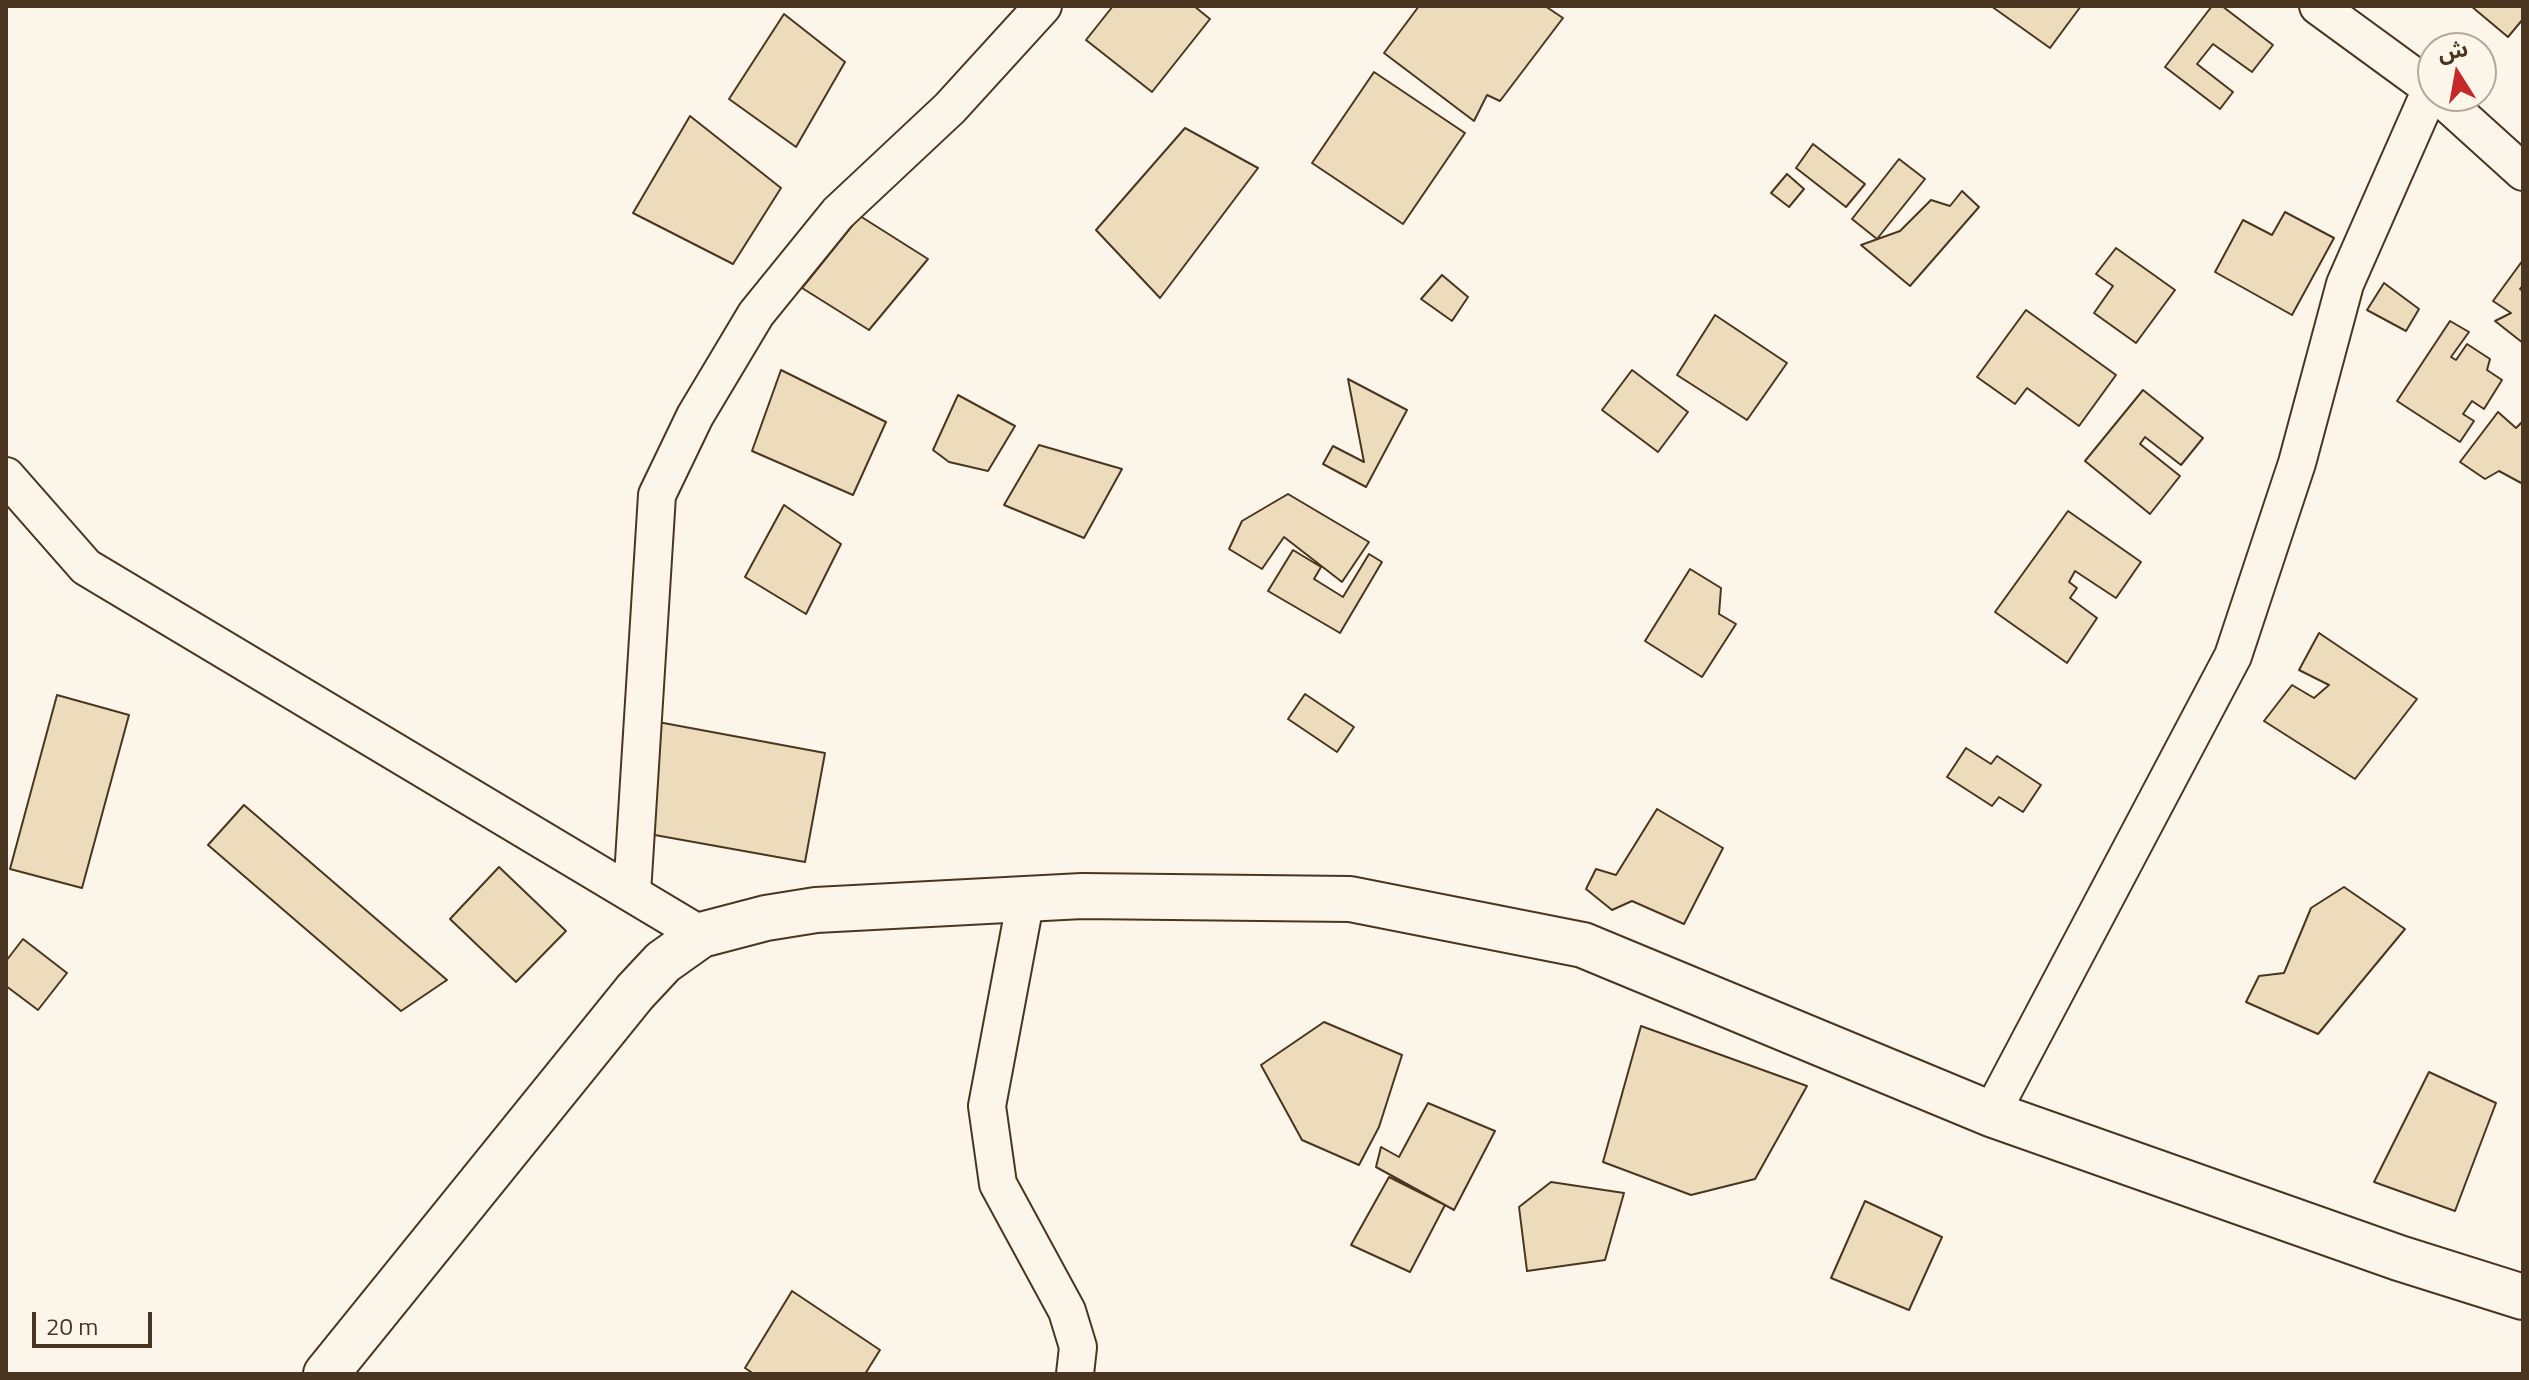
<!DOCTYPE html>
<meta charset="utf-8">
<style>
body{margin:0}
#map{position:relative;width:2529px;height:1380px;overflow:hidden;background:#fbf6e9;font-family:"Titillium Web","Noto Sans Arabic",sans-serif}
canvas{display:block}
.frame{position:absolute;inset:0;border:8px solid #4a3520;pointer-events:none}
.north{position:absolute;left:2417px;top:32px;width:80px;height:80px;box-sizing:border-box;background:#fbf6e9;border:2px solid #b4a999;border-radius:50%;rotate:349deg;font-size:22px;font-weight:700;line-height:32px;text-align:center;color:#4a3520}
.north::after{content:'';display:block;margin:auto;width:28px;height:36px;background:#c62828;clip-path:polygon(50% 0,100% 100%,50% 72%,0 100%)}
.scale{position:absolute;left:32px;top:1312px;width:120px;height:36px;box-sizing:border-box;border:4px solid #4a3520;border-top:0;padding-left:10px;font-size:24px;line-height:28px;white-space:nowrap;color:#4a3520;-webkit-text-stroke:6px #fbf6e9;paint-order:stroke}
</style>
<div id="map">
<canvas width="2529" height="1380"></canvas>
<div class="frame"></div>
<div class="north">ش</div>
<div class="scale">20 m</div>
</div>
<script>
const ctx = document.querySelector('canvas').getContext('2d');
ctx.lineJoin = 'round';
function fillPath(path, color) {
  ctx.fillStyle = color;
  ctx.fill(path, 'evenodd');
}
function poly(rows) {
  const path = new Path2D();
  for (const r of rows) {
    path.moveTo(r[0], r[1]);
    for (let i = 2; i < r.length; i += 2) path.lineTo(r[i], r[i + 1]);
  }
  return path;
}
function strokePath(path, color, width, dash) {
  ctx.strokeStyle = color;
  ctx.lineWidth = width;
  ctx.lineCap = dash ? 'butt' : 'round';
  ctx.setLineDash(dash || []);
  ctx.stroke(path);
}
const building = poly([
 [1113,6,1194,6,1210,19,1152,92,1086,40,1113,6],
 [1419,6,1545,6,1563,18,1500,101,1487,95,1474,121,1384,53,1419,6],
 [1991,6,2081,6,2050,48,1991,6],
 [2212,6,2222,6,2273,45,2252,72,2213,44,2197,64,2233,92,2220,109,2165,67,2212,6],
 [2471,6,2522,6,2523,19,2508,37,2471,6],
 [784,14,845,62,796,147,729,99,784,14],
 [1374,72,1465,133,1403,224,1312,163,1374,72],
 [690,116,781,188,733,264,633,213,690,116],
 [1185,128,1258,168,1160,298,1096,230,1185,128],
 [1813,144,1865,184,1846,207,1796,168,1813,144],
 [1899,159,1925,179,1877,239,1852,219,1899,159],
 [1787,174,1804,189,1789,207,1771,193,1787,174],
 [1962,191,1979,207,1910,286,1861,245,1900,231,1931,200,1950,206,1962,191],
 [2285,212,2334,238,2292,315,2215,272,2243,220,2272,235,2285,212],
 [860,216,928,259,869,330,802,288,860,216],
 [2116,248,2175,290,2136,343,2094,313,2113,286,2096,274,2116,248],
 [2523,260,2523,285,2520,289,2523,291,2523,343,2495,321,2511,313,2493,301,2523,260],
 [1442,275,1468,297,1452,321,1421,299,1442,275],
 [2384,283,2419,309,2406,331,2367,310,2384,283],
 [2026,310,2116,375,2079,426,2027,388,2015,404,1977,377,2026,310],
 [1715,315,1787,363,1747,420,1677,375,1715,315],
 [2450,321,2469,332,2451,357,2456,360,2467,344,2490,359,2487,370,2502,380,2484,409,2472,401,2463,414,2474,421,2460,442,2397,401,2450,321],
 [781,370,886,422,853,495,752,451,781,370],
 [1632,370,1688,412,1658,452,1602,410,1632,370],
 [1348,379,1407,410,1366,487,1323,464,1333,446,1364,462,1348,379],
 [2143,390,2203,438,2181,465,2145,437,2140,444,2180,476,2150,514,2085,461,2143,390],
 [958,395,1015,426,988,471,949,462,933,450,958,395],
 [2498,412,2516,428,2523,421,2523,484,2499,471,2485,479,2460,462,2498,412],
 [1039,445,1122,469,1084,538,1004,505,1039,445],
 [1288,494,1369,542,1342,582,1284,537,1262,569,1229,549,1242,521,1288,494],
 [784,505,841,544,806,614,745,577,784,505],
 [2068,511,2141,562,2116,598,2075,571,2069,582,2077,588,2070,598,2097,618,2067,663,1995,612,2068,511],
 [1293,550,1321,567,1314,579,1343,597,1369,554,1382,562,1340,633,1268,591,1293,550],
 [1690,569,1721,588,1719,614,1736,624,1702,677,1645,641,1690,569],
 [2319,633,2417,699,2355,779,2264,721,2292,685,2314,698,2329,685,2299,670,2319,633],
 [1305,694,1354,727,1337,752,1288,719,1305,694],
 [57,695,129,715,82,888,10,869,57,695],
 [658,722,825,753,805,862,638,832,658,722],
 [1966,748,1991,764,1997,756,2041,785,2023,812,1999,797,1992,806,1947,777,1966,748],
 [244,805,447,980,401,1011,208,845,244,805],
 [1657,809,1723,848,1684,924,1632,901,1612,910,1586,889,1596,869,1616,875,1657,809],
 [499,867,566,931,516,982,450,919,499,867],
 [2344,887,2405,929,2318,1034,2246,1002,2259,976,2284,973,2311,908,2344,887],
 [23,939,67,973,38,1010,6,986,6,961,23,939],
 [1324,1022,1402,1055,1379,1127,1359,1165,1302,1140,1261,1065,1324,1022],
 [1641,1026,1807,1086,1755,1179,1691,1195,1603,1162,1641,1026],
 [2429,1072,2496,1103,2455,1211,2374,1182,2429,1072],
 [1428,1103,1495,1131,1454,1210,1376,1167,1381,1147,1399,1157,1428,1103],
 [1389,1177,1445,1205,1410,1272,1351,1245,1389,1177],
 [1551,1182,1624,1193,1605,1260,1527,1271,1519,1207,1551,1182],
 [1865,1201,1942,1237,1909,1310,1831,1278,1865,1201],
 [792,1291,880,1350,865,1374,754,1374,745,1368,792,1291]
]);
fillPath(building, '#ecdcbc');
strokePath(building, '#4a3520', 2);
const minor = poly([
 [2318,6,2433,90],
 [2439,96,2523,172],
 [6,476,86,567,701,935],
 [632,893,657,495,695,416,756,314,838,213,950,108,1043,6],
 [1026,898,987,1106,998,1184,1067,1311,1078,1347,1075,1374],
 [1991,1114,2233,656,2297,463,2345,284,2431,89]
]);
const tertiary = poly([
 [326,1374,635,992,663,962,701,935,766,918,816,910,1082,896,1350,899,1583,945,1991,1114,2399,1258,2523,1297]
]);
strokePath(minor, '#4a3520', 40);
strokePath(tertiary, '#4a3520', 48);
strokePath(minor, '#fbf6e9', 36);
strokePath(tertiary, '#fbf6e9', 44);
</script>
